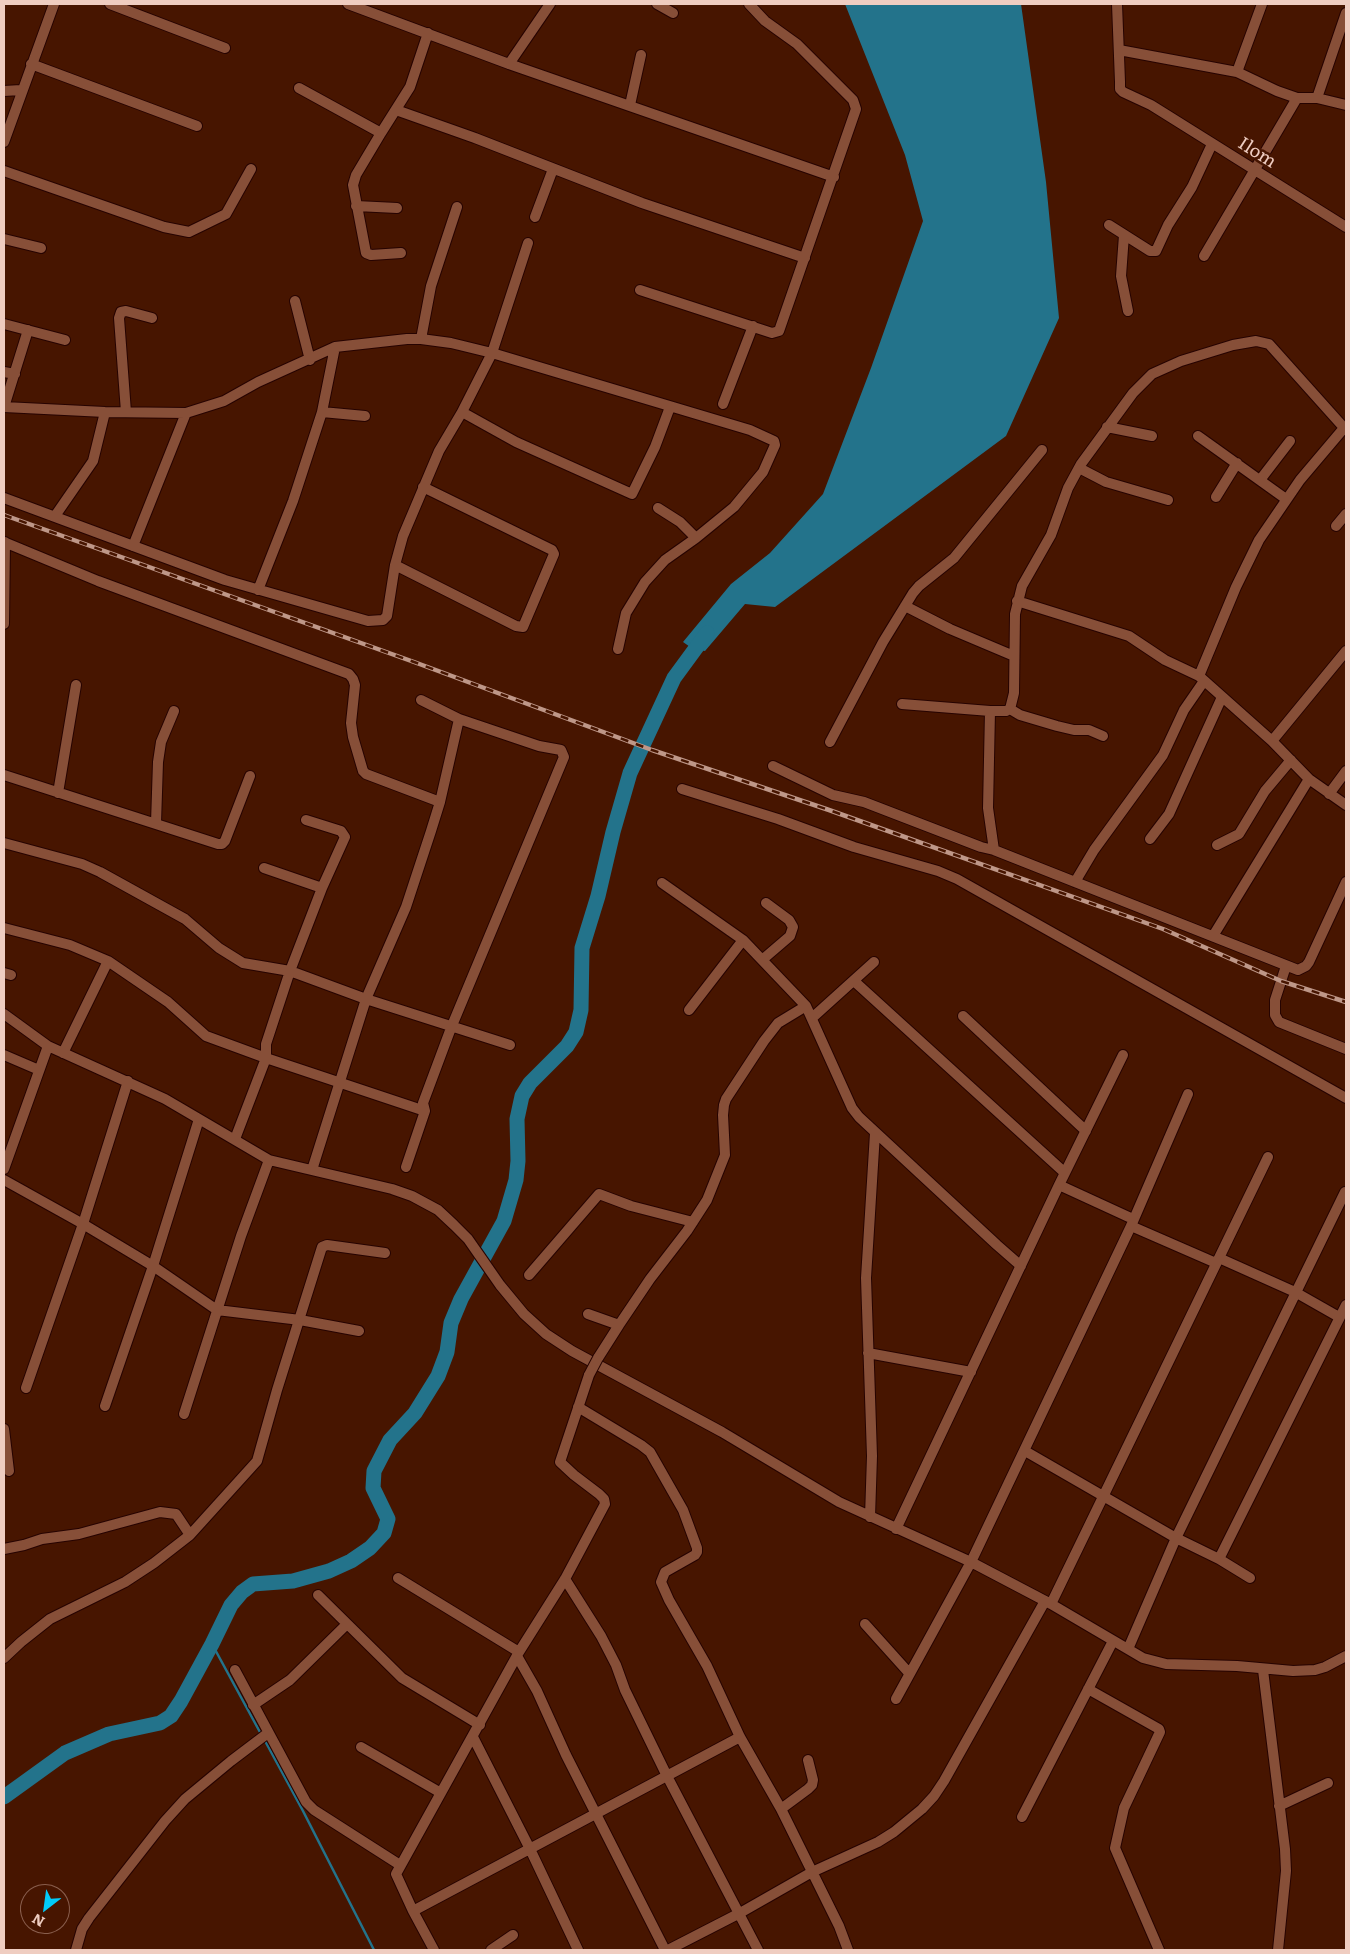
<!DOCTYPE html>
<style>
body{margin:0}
#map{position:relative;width:1350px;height:1954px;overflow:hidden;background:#471500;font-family:Literata,serif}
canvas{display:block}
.frame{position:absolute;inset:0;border:5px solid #efcdc1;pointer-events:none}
.north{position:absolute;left:20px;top:1884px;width:50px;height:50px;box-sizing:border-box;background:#471500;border:1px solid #8a5f4d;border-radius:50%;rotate:210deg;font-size:14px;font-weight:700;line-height:20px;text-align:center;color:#efcdc1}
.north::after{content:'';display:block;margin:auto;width:18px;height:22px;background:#01cbf9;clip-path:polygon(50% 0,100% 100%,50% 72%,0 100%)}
</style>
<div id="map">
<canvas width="1350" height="1954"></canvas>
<div class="frame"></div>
<div class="north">N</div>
</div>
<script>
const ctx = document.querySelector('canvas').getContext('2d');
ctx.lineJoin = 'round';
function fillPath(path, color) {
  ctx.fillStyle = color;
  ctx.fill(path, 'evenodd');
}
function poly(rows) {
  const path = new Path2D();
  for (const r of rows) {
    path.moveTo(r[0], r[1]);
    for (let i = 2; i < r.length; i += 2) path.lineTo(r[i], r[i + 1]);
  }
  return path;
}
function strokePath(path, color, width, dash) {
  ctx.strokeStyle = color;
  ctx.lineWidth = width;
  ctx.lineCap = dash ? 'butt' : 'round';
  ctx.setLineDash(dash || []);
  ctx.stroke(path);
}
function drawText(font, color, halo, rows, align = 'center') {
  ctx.font = font + ' Literata,serif';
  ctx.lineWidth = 5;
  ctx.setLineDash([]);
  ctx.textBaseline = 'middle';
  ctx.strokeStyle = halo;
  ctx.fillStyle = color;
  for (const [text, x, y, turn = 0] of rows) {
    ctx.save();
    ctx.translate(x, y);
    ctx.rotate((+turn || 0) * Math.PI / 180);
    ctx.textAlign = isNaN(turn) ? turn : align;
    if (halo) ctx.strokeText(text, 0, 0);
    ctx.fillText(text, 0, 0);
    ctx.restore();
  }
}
fillPath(poly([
 [845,4,1021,4,1046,182,1059,318,1006,436,775,607,745,604,705,651,693,649,683,642,731,584,770,553,823,494,871,368,923,221,905,155]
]), '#23738b');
strokePath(poly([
 [212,1644,261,1734],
 [264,1739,303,1811,374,1950]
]), '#23738b', 2.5);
strokePath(poly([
 [4,1797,65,1753,109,1734,160,1723,171,1716,181,1701,212,1644,231,1605,242,1592,253,1584,293,1581,329,1571,351,1561,370,1548,384,1533,388,1519,373,1488,374,1471,390,1440,415,1413,438,1376,447,1352,451,1323,461,1299,504,1221,516,1180,518,1161,517,1119,522,1096,530,1083,567,1046,576,1032,581,1010,582,948,598,896,613,832,630,773,674,678,707,633]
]), '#23738b', 15);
const minor = poly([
 [110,4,225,48],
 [348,4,509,64,834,177],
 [657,4,673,13],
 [1117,4,1120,82,1120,89,1123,92,1151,105,1346,227],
 [1119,50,1237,72,1277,91,1297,98,1317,98,1346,105],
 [31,64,197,126],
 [509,64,550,4],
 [1237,72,1262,4],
 [299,88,381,133],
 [4,91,21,90],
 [1317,98,1346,13],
 [630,105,641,55],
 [396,110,475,138,642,203,805,258],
 [4,142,54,4],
 [4,171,164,227,189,232,226,214,251,169],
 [356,206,397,208],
 [535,217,553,169],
 [1109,225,1150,251,1156,251,1168,225,1192,187,1212,144],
 [1124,235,1121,276,1128,311],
 [4,239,41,248],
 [401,253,371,255,366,253,353,185,356,175,381,133,410,87,428,33],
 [1204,256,1297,98],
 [640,290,772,333,779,331,856,109,853,100,797,44,765,21,749,4],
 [295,301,310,360],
 [4,324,65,340],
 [421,339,431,286,457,207],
 [4,372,15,374],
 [723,404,753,326],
 [4,407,105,412,186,413,224,401,258,382,335,347,407,339,421,339,451,343,492,353,750,430,774,441,775,445,763,472,734,507,696,538,665,560,645,582,626,613,618,649],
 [4,407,28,330],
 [126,412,119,318,121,312,126,311,152,318],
 [322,412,365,416],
 [462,412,516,442,632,494,655,447,670,407],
 [1107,427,1152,436],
 [1198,436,1286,499],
 [1079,468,1106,482,1168,500],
 [1260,480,1290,441],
 [1216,497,1237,463],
 [4,498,225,580,368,621,383,620,387,616,395,565,403,536,439,451,462,412,492,353,528,243],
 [658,508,680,522,696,538],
 [55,516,93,461,105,412],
 [1336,526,1346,514],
 [4,542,98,581,349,674,353,679,355,685,351,723,353,737,363,771,366,774,440,802],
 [133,546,186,413],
 [395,565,516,626,523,627,554,554,552,550,423,487],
 [258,590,293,501,322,412,335,347],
 [1017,601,1129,636,1165,660,1199,676,1272,741,1309,779,1346,805],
 [905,606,950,629,1014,656],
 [4,624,5,542],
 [1199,676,1236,587,1259,540,1300,480,1344,428],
 [902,704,990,711,1006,711,1010,709,1014,693,1015,614,1022,586,1051,535,1068,488,1081,464,1133,393,1152,374,1181,361,1233,345,1256,341,1269,344,1346,430],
 [1010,709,1020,715,1057,726,1074,730,1089,730,1103,736],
 [990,711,988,808,994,850],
 [1272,741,1346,651],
 [830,742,883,642,913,593,919,586,954,558,1042,450],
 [773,766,833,795,864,802,981,847,994,850,1298,970,1306,966,1309,962,1346,882],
 [4,775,218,844,222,844,225,841,250,776],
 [682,789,778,819,854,847,938,871,957,879,1346,1098],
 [58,793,76,685],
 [1329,794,1346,771],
 [156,823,158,762,161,742,174,711],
 [1150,839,1169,814,1222,697],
 [4,843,82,864,100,872,185,919,219,948,243,963,290,971,366,999,510,1045],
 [1217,845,1239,834,1265,791,1291,760],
 [264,868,322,888],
 [1075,882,1094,850,1163,755,1184,710,1204,681],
 [662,883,743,940,806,1006,852,1108,859,1117,997,1245,1021,1266],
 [4,928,70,945,108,961,168,1002,206,1036,266,1058,425,1111],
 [1213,936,1309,779],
 [762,960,790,936,793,927,789,920,766,903],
 [1286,966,1275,1000,1275,1015,1279,1022,1346,1049],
 [4,973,11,975],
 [854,981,1065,1173],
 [689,1010,743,940],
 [4,1014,48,1046,165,1099,269,1160,392,1189,412,1196,438,1210,454,1225,468,1239,500,1285,524,1314,546,1334,572,1351,722,1432,839,1502,971,1562,1051,1604,1143,1658,1166,1664,1237,1666,1293,1671,1315,1670,1325,1667,1346,1656],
 [963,1016,1086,1131],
 [812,1018,874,962],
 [63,1053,108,961],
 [4,1055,39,1070],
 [235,1139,266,1058,266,1044,290,971,322,888,345,837,341,831,306,820],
 [406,1167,425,1111,423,1103,451,1028,564,757,561,750,539,746,459,719,421,700],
 [4,1169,48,1046],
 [312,1170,366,999,406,907,431,831,440,802,459,719],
 [4,1180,83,1224,153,1266,217,1310,300,1320,359,1331],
 [1059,1185,1133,1219],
 [1131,1226,1216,1263],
 [1219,1258,1295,1292,1339,1317],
 [529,1275,599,1194,631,1206,693,1222],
 [588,1314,619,1325],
 [868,1353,971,1372],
 [598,1358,619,1325,650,1279,687,1231,707,1200,725,1155,723,1115,724,1105,726,1099,764,1041,778,1023,806,1006],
 [26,1388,83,1224,128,1081],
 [105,1406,153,1266,199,1119],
 [578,1407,641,1445,650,1452,683,1510,697,1548,697,1552,695,1555,665,1572,661,1582,669,1600,707,1666,740,1737,781,1809,839,1926,848,1950],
 [184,1414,241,1236,269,1160],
 [4,1429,9,1471],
 [1025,1451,1176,1538,1219,1559,1250,1578],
 [870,1517,872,1456,866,1278,875,1133],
 [896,1529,1059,1185,1123,1055],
 [4,1549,24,1545,42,1539,79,1534,160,1512,176,1514,190,1535],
 [1219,1559,1346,1305],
 [398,1578,519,1652],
 [565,1579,601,1636,616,1665,625,1690,667,1776,758,1950],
 [318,1595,402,1678,480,1725],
 [1051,1604,1268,1157],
 [865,1624,909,1673],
 [1128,1649,1176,1538,1345,1192],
 [517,1656,537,1691,566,1755,665,1950],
 [4,1658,21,1642,50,1619,125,1582,154,1563,190,1535,257,1461,277,1390,322,1247,327,1245,385,1253],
 [235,1670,306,1802,314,1810,400,1865],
 [1263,1670,1285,1849,1286,1871,1278,1950],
 [1088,1689,1159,1729,1160,1732,1124,1808,1115,1848,1159,1950],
 [896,1699,971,1562,1131,1226,1188,1094],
 [253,1705,290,1680,347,1624],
 [473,1737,530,1849,578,1950],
 [361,1747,441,1793],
 [1279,1806,1328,1783],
 [781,1809,808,1789,812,1785,813,1780,808,1760],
 [1022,1817,1113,1641],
 [413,1911,740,1737],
 [76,1950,82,1929,89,1918,165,1821,185,1799,231,1761,268,1733],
 [434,1950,413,1911,396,1874,519,1652,565,1579,605,1504,604,1499,599,1494,574,1475,560,1462,589,1375],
 [491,1950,513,1935],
 [668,1950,740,1913,812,1872,878,1842,894,1832,922,1809,934,1796,944,1781,1045,1601]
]);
strokePath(minor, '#260300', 12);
strokePath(minor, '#874f38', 10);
const rail = poly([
 [4,515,414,662,652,750,829,810,1163,929,1281,981,1346,1002]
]);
strokePath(rail, '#be9788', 4.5);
strokePath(rail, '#471500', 2.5, [8]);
const minorBridge = poly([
 [589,1375,598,1358]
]);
strokePath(minorBridge, '#260300', 12, []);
strokePath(minorBridge, '#874f38', 10);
drawText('18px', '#efcdc1', '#471500', [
 ["Ilom",1257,153,32]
]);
</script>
